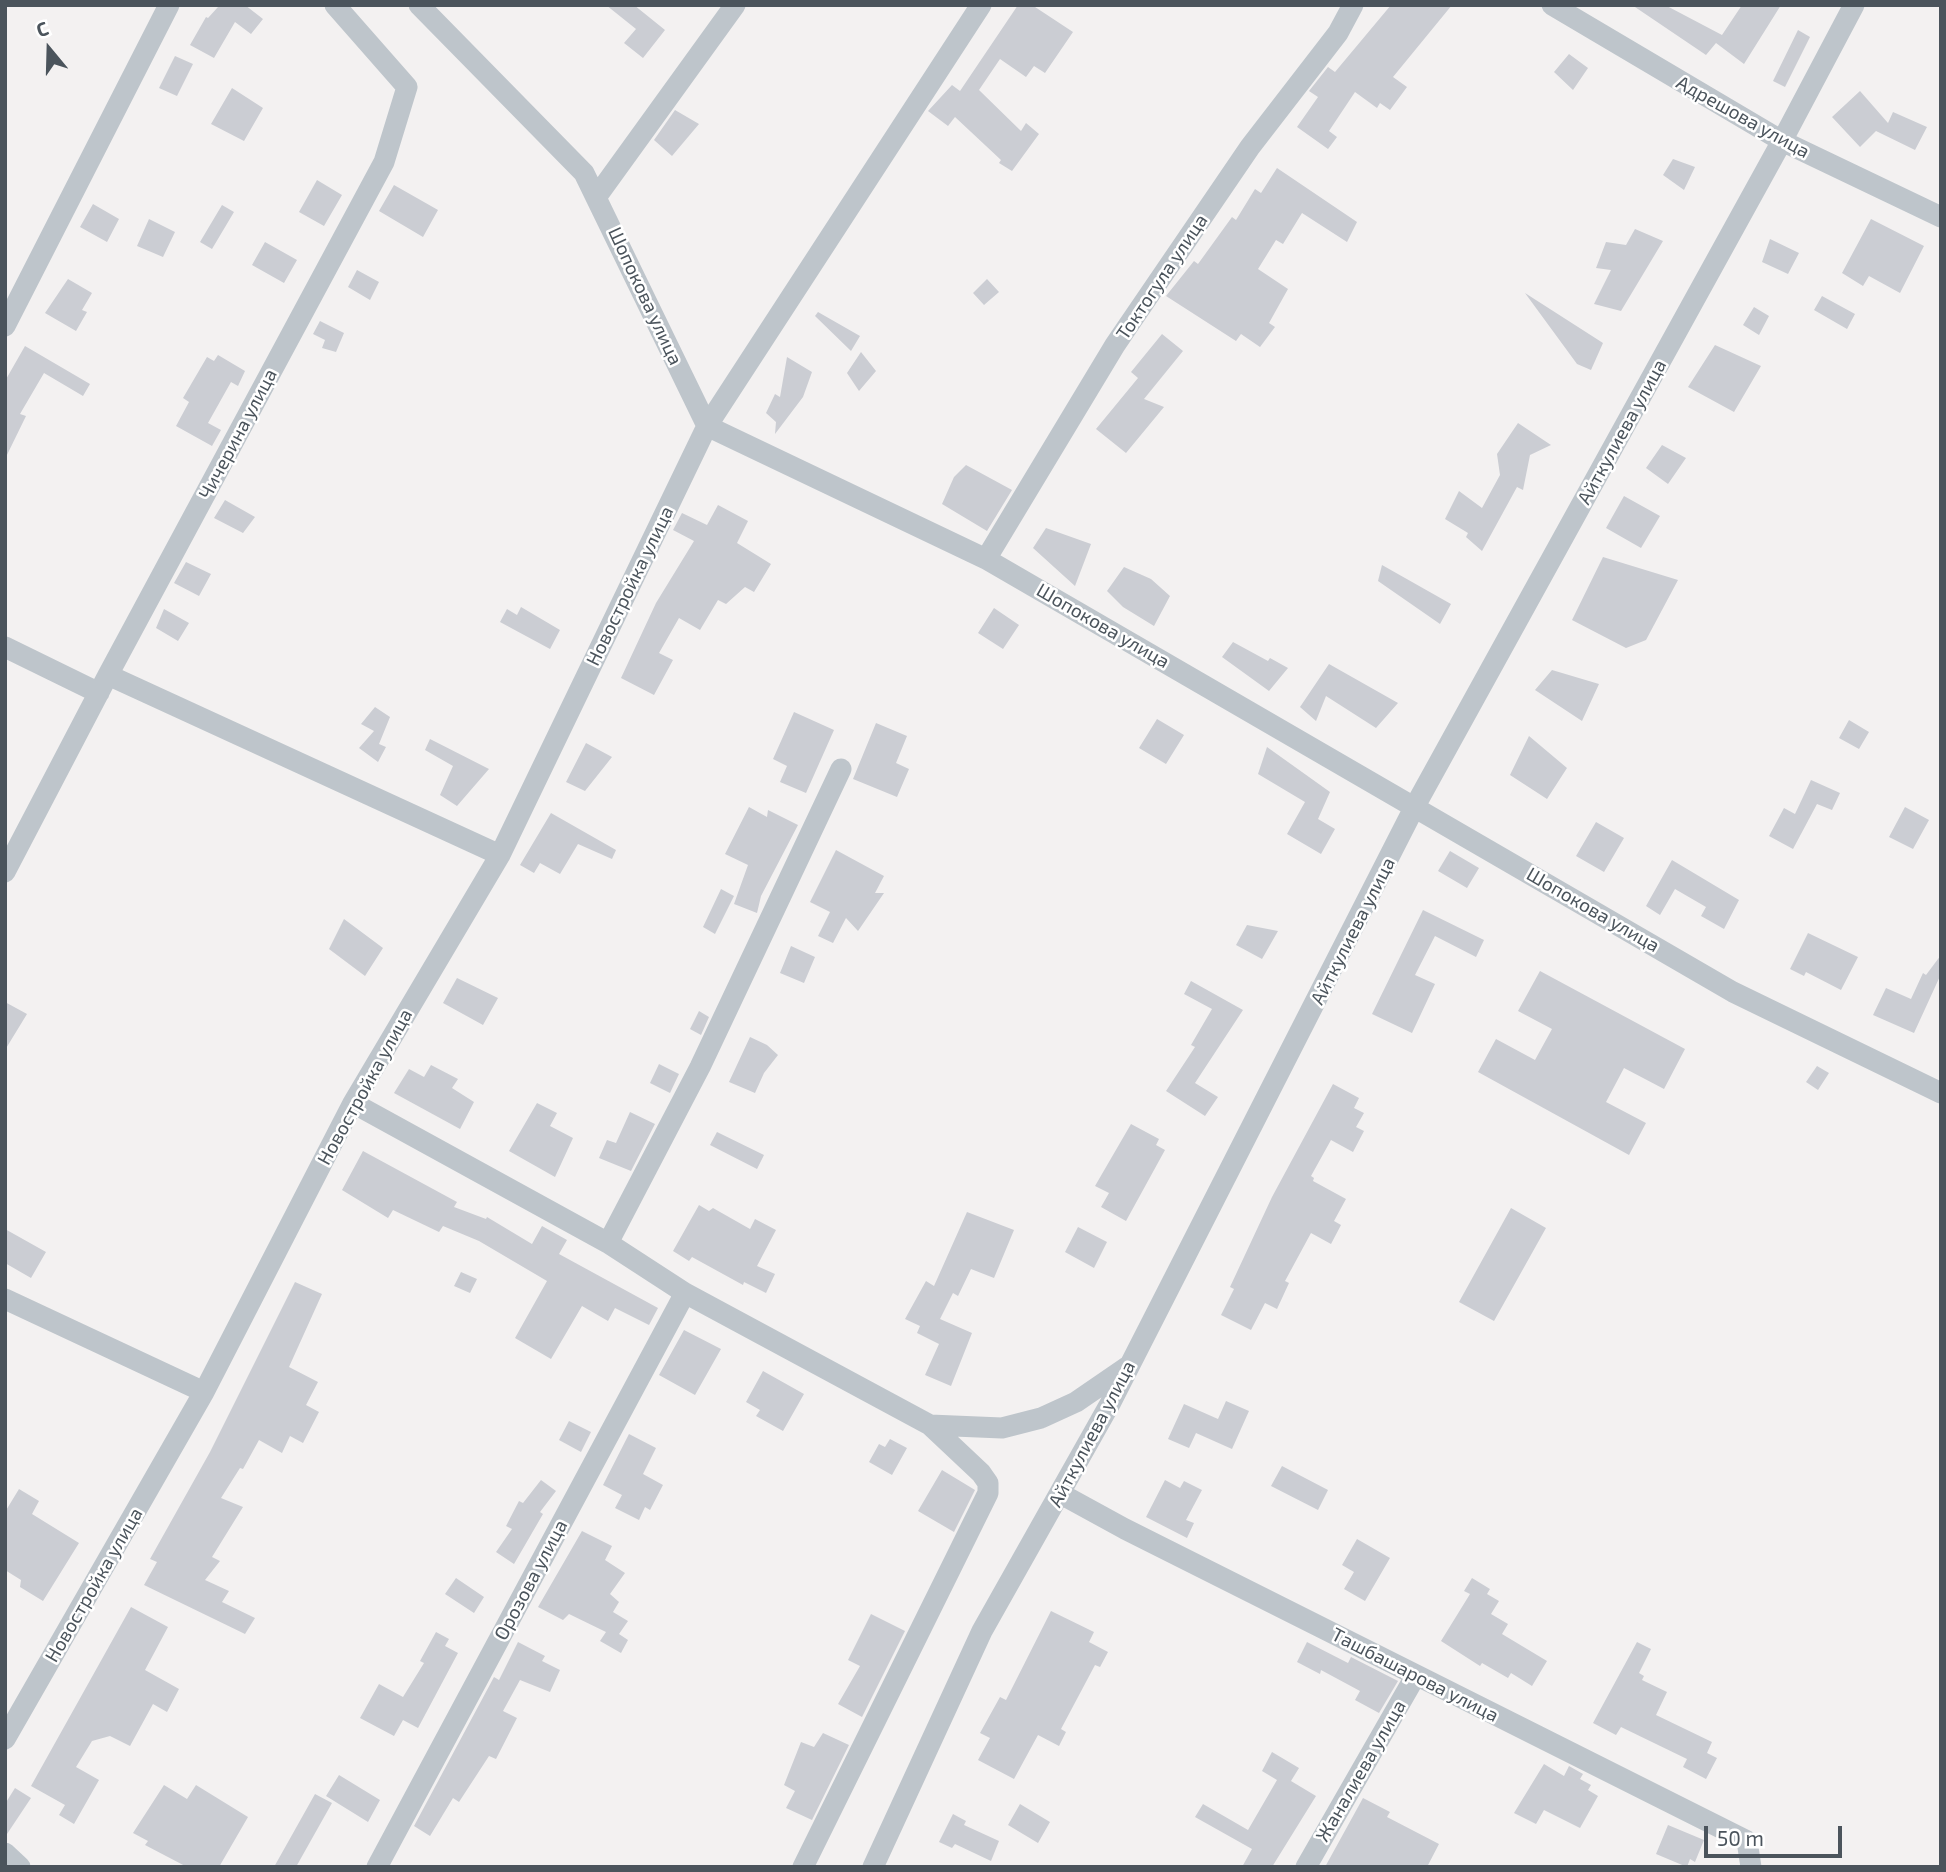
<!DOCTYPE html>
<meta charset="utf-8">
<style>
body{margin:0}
#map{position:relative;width:1946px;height:1872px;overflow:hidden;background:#f3f1f1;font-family:"Exo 2",sans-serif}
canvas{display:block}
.frame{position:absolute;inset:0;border:7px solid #4b545c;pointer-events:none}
.north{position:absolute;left:14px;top:14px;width:70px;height:70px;-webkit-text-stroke:5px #fff;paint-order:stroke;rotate:341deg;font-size:19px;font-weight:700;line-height:28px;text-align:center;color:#4b545c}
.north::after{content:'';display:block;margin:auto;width:24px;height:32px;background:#4b545c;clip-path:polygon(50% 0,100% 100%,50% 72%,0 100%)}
.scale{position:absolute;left:1704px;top:1826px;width:138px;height:32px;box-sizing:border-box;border:4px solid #4b545c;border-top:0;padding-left:9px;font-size:21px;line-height:24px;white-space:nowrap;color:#4b545c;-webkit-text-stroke:5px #fff;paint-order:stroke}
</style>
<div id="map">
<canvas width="1946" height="1872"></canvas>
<div class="frame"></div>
<div class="north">С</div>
<div class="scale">50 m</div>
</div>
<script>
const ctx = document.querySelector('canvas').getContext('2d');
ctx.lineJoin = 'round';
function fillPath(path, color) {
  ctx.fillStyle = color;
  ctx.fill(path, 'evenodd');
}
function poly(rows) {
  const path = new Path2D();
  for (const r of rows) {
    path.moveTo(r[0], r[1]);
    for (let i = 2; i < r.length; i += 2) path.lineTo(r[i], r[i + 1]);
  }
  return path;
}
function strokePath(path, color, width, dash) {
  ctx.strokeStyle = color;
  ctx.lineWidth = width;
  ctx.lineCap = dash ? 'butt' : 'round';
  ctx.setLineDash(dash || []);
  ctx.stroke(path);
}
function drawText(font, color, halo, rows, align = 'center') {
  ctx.font = font + ' "Exo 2",sans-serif';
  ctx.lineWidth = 5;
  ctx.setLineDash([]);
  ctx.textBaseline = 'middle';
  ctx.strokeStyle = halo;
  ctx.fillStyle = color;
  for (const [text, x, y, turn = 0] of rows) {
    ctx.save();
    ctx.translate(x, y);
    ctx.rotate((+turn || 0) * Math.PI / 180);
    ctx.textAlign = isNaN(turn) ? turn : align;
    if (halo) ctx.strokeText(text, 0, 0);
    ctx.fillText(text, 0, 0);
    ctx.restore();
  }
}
fillPath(poly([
 [215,5,245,5,263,19,251,34,235,22,214,58,190,45,206,17,208,18,218,7],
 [606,5,634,5,665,30,643,58,624,43,636,29],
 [1018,5,1032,5,1073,32,1045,73,1034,66,1026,77,1000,59,979,90,1021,131,1026,123,1039,134,1012,171,999,163,1001,160,955,117,948,126,928,111,952,85,960,91],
 [1391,5,1452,5,1393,77,1407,87,1390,110,1380,103,1377,108,1355,92,1329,131,1337,137,1328,149,1297,127,1318,97,1309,91,1328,67,1335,72],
 [1632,5,1665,5,1722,35,1742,5,1781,5,1744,64,1716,43,1706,55],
 [1798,30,1810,37,1785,87,1773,81],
 [1569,54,1588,68,1573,90,1554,72],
 [175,56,193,64,177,96,159,88],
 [232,88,263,108,244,141,211,124],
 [1860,91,1888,123,1893,112,1927,127,1915,150,1876,131,1860,147,1832,117],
 [675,110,699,124,672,156,654,140],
 [1673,159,1695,167,1684,190,1663,175],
 [1277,168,1357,222,1347,242,1302,213,1283,244,1276,240,1258,269,1288,289,1269,323,1275,327,1260,347,1241,334,1236,341,1166,296,1194,261,1198,264,1232,217,1236,220,1255,189,1261,193],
 [317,180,342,195,324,226,299,212],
 [394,185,438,210,423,237,379,211],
 [93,204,119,219,107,242,80,227],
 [222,205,234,212,212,249,200,242],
 [149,219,175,232,163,257,137,246],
 [1871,219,1924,246,1900,293,1869,276,1863,286,1842,273],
 [1635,229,1663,241,1621,311,1594,304,1611,270,1596,268,1606,242,1626,245],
 [1770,239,1799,253,1788,274,1762,262],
 [265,242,297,260,284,283,252,265],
 [357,270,379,282,370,300,348,287],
 [68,279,92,293,82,310,87,312,76,331,45,313],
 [987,279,999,292,984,305,973,293],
 [1525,293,1603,343,1591,370,1577,364],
 [1822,296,1855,314,1847,329,1814,310],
 [1754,307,1769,316,1759,335,1743,325],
 [818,312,860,336,851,351,815,316],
 [320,321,344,333,336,352,322,348,325,340,313,334],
 [1162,334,1183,351,1144,399,1164,407,1126,453,1096,429,1138,378,1131,372],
 [1715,345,1761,366,1734,412,1688,387],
 [25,346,90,384,83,396,44,373,20,414,26,416,5,459,5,381],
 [861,352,876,371,859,391,847,373],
 [218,355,245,371,238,386,231,382,208,423,221,430,212,446,176,426,189,402,183,398,207,357,214,361],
 [787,357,812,372,803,397,775,434,776,422,766,413,775,394,780,397],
 [1518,423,1551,445,1530,455,1523,490,1517,487,1482,551,1466,537,1468,533,1445,519,1459,491,1482,508,1500,475,1497,454],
 [1662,445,1686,458,1668,484,1646,468],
 [966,465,1012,490,987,531,942,504,954,477],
 [1624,496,1660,516,1641,548,1606,528],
 [225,500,255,517,243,533,214,518],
 [718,505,748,521,737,543,771,564,754,592,745,587,726,604,718,600,700,630,679,618,659,653,673,660,654,695,621,678,656,603,694,541,673,530,682,513,707,525],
 [1046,528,1091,544,1075,586,1033,548],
 [1603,557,1678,580,1646,640,1626,648,1572,620],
 [186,562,211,574,199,596,174,583],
 [1382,565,1451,604,1440,624,1378,581],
 [1124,567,1151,579,1170,596,1154,626,1123,607,1107,591],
 [521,607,560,630,550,649,500,622,507,609,517,615],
 [994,608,1019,625,1003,649,978,633],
 [164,609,189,623,178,641,156,628],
 [1233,642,1268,661,1270,658,1288,668,1269,691,1222,657],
 [1329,664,1398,703,1376,728,1326,696,1316,721,1300,707],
 [1552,670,1599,684,1582,721,1535,690],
 [375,707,390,717,379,744,386,747,378,762,359,748,374,731,361,724],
 [794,712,834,730,806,793,780,782,787,766,773,759],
 [1157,719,1184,735,1166,764,1139,748],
 [1849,720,1869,732,1859,749,1839,738],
 [876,723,907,736,896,763,909,769,897,797,853,779],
 [1529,736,1567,768,1547,799,1510,775],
 [430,739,489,769,457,806,440,795,453,766,425,750],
 [586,743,612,757,585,791,566,782],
 [1267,747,1330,792,1318,819,1335,829,1321,854,1287,834,1305,802,1258,774],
 [1811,780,1840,793,1832,810,1817,804,1793,849,1769,836,1784,808,1795,814],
 [749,807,767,817,768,810,798,825,761,896,757,913,734,904,748,865,725,854],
 [1905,807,1929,820,1913,849,1889,837],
 [551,813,616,850,612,859,578,844,560,874,540,863,534,873,520,865],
 [1596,822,1624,838,1604,872,1576,856],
 [836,850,884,876,875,893,884,893,858,931,846,918,833,943,818,936,830,912,810,902],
 [1450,851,1479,868,1467,888,1438,871],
 [1672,860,1739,900,1724,929,1701,916,1706,907,1675,889,1660,915,1646,906],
 [721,889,734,896,715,934,703,927],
 [1423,910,1484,940,1476,957,1435,936,1415,975,1435,984,1412,1033,1372,1014],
 [344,919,383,948,365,976,329,949],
 [1247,925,1278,931,1262,959,1236,945],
 [1808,933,1858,957,1841,990,1806,972,1804,976,1790,969],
 [791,946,815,957,804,983,780,973],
 [1941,955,1941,974,1914,1033,1873,1015,1886,988,1911,999,1923,973,1926,975],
 [1540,971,1685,1049,1664,1089,1624,1068,1606,1102,1646,1123,1629,1155,1478,1072,1496,1039,1535,1060,1552,1029,1518,1011],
 [457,978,498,998,483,1025,443,1003],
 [1191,981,1243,1010,1195,1083,1218,1097,1205,1116,1166,1091,1195,1047,1191,1045,1212,1009,1184,994],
 [5,1002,27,1014,5,1050],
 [699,1011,709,1017,701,1035,690,1029],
 [750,1037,767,1045,778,1055,764,1073,755,1093,729,1082],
 [659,1064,679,1074,670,1093,650,1083],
 [431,1065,458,1079,452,1088,474,1102,460,1129,394,1093,409,1069,424,1077],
 [1817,1066,1829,1073,1818,1090,1806,1082],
 [1333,1084,1359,1098,1354,1108,1364,1113,1356,1127,1364,1131,1353,1152,1331,1140,1311,1176,1314,1178,1313,1181,1346,1199,1334,1221,1341,1225,1331,1244,1311,1233,1285,1281,1289,1283,1277,1309,1265,1303,1251,1330,1221,1315,1234,1289,1230,1287,1272,1197],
 [537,1103,557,1113,550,1126,573,1138,555,1177,509,1151],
 [630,1112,655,1124,631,1171,599,1158,607,1140,616,1143],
 [1131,1124,1159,1139,1156,1145,1165,1150,1126,1221,1101,1207,1109,1193,1095,1186],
 [717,1132,764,1155,757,1169,710,1145],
 [363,1151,457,1202,454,1207,486,1219,487,1217,532,1244,542,1226,567,1240,559,1254,658,1308,649,1325,615,1308,608,1321,582,1306,551,1359,515,1338,547,1281,479,1241,443,1226,439,1232,393,1210,388,1218,342,1190],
 [699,1205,709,1211,713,1208,750,1229,755,1219,776,1230,757,1266,775,1274,766,1293,744,1282,743,1285,692,1257,689,1261,673,1251],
 [1511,1208,1546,1228,1494,1321,1459,1302],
 [967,1212,1014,1230,994,1278,971,1269,958,1296,953,1293,940,1319,972,1333,951,1386,925,1375,939,1344,917,1333,920,1326,905,1319,926,1281,934,1286],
 [1078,1227,1107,1242,1094,1268,1065,1252],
 [5,1229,46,1252,31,1278,5,1263],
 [461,1272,477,1279,470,1293,454,1286],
 [295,1282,322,1294,289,1367,318,1382,306,1405,319,1412,303,1443,290,1436,282,1453,259,1440,243,1469,240,1468,221,1498,243,1507,212,1557,220,1561,205,1580,229,1591,222,1602,255,1618,245,1634,144,1585,157,1562,150,1559,210,1452],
 [684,1330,721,1349,695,1395,659,1375],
 [763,1371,804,1394,783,1431,756,1416,760,1410,746,1402],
 [1226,1401,1249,1411,1232,1449,1196,1433,1189,1448,1168,1439,1184,1404,1218,1419],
 [569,1421,591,1432,581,1452,559,1440],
 [629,1434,656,1448,643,1474,663,1485,650,1510,645,1507,639,1520,615,1508,622,1495,603,1485],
 [890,1439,907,1448,892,1475,869,1462,879,1444,885,1447],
 [1282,1466,1328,1490,1318,1510,1271,1486],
 [942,1470,975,1490,954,1532,918,1511],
 [541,1480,556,1491,540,1512,543,1514,514,1564,496,1552,512,1529,506,1526,519,1501,523,1503],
 [1165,1480,1180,1488,1184,1481,1202,1490,1186,1520,1194,1523,1187,1538,1146,1517],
 [19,1489,39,1501,32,1514,79,1543,43,1601,20,1587,21,1580,5,1570,5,1512],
 [582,1531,612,1546,605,1560,625,1573,610,1594,619,1602,613,1612,628,1621,619,1634,628,1640,621,1653,600,1641,606,1632,569,1614,563,1620,538,1607],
 [1357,1539,1390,1558,1365,1601,1344,1589,1354,1572,1342,1565],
 [456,1578,484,1597,474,1613,445,1594],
 [1472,1578,1490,1589,1487,1594,1499,1601,1491,1614,1508,1624,1502,1634,1547,1661,1532,1686,1511,1673,1508,1678,1482,1663,1480,1666,1441,1641,1470,1594,1464,1591],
 [131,1607,168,1627,145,1670,179,1689,167,1712,153,1704,130,1746,110,1736,92,1741,76,1767,99,1780,74,1824,59,1815,65,1805,31,1786],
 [1051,1611,1094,1632,1089,1642,1108,1652,1100,1667,1095,1665,1061,1729,1066,1732,1059,1746,1038,1735,1014,1779,978,1760,990,1738,980,1733,1000,1697,1006,1700],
 [871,1614,905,1631,862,1717,838,1704,860,1666,848,1660],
 [436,1632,449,1639,445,1646,458,1653,418,1728,403,1720,394,1736,360,1718,379,1684,403,1697,424,1663,420,1661],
 [518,1642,545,1656,542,1661,560,1670,550,1692,520,1680,503,1711,517,1718,496,1759,489,1756,459,1802,453,1798,430,1836,414,1826,494,1677,499,1680],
 [1307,1642,1348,1663,1351,1657,1398,1681,1379,1713,1355,1700,1360,1691,1321,1670,1320,1674,1297,1662],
 [1637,1642,1651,1649,1639,1673,1644,1676,1642,1680,1667,1692,1656,1715,1712,1742,1707,1753,1717,1758,1706,1779,1683,1767,1687,1759,1621,1727,1616,1735,1593,1723],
 [823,1733,849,1745,812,1820,786,1808,795,1791,784,1785,801,1742,814,1747],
 [1272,1752,1299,1768,1291,1781,1316,1796,1272,1867,1242,1867,1252,1849,1195,1817,1203,1804,1248,1830,1277,1780,1262,1771],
 [1544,1764,1564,1776,1569,1766,1583,1774,1580,1779,1591,1785,1588,1790,1598,1796,1580,1828,1544,1810,1536,1824,1514,1813],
 [339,1775,380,1800,368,1822,326,1796],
 [164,1785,187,1799,196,1785,248,1817,219,1867,187,1867,145,1845,148,1841,133,1833],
 [15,1788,31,1798,5,1837,5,1804],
 [315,1794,332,1803,296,1867,274,1867],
 [1363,1798,1390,1812,1387,1817,1439,1844,1427,1867,1325,1867],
 [1020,1804,1050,1822,1038,1843,1008,1825],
 [953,1814,966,1821,964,1825,999,1841,991,1861,955,1844,952,1848,939,1842],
 [1668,1825,1704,1840,1695,1862,1690,1859,1687,1867,1656,1854]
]), '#cbcdd3');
strokePath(poly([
 [419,5,584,173,707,426,986,559,1733,992,1941,1093],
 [1552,5,1782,141,1941,217],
 [597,196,735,5],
 [5,326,169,5],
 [986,559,1115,345,1250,147,1338,33,1353,5],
 [5,647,99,693],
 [108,675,500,855],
 [5,872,108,675,384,162,407,87,335,5],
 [353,1103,608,1243,685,1293,930,1425,1002,1428,1041,1418,1076,1402,1127,1367],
 [608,1243,700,1067,841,769],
 [5,1299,204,1392],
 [1061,1494,1125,1529,1747,1841,1751,1867],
 [5,1739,204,1392,353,1103,500,855,707,426,981,5],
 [5,1853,20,1867],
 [377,1867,685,1293],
 [803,1867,988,1493,988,1483,981,1473,930,1425],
 [873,1867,982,1631,1111,1402,1415,806,1782,141,1854,5],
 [1306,1867,1416,1675]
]), '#bec5cb', 21);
drawText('19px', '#4b545c', '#fff', [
 ["Адрешова улица",1743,117,29],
 ["Токтогула улица",1162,277,-56],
 ["Шопокова улица",645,296,65],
 ["Айткулиева улица",1622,432,-61],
 ["Чичерина улица",238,434,-62],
 ["Новостройка улица",630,586,-64],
 ["Шопокова улица",1103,626,30],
 ["Шопокова улица",1593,910,30],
 ["Айткулиева улица",1353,931,-63],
 ["Новостройка улица",365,1087,-61],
 ["Айткулиева улица",1092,1434,-62],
 ["Орозова улица",531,1580,-62],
 ["Новостройка улица",94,1585,-60],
 ["Ташбашарова улица",1415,1675,27],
 ["Жаналиева улица",1361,1771,-60]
]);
</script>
